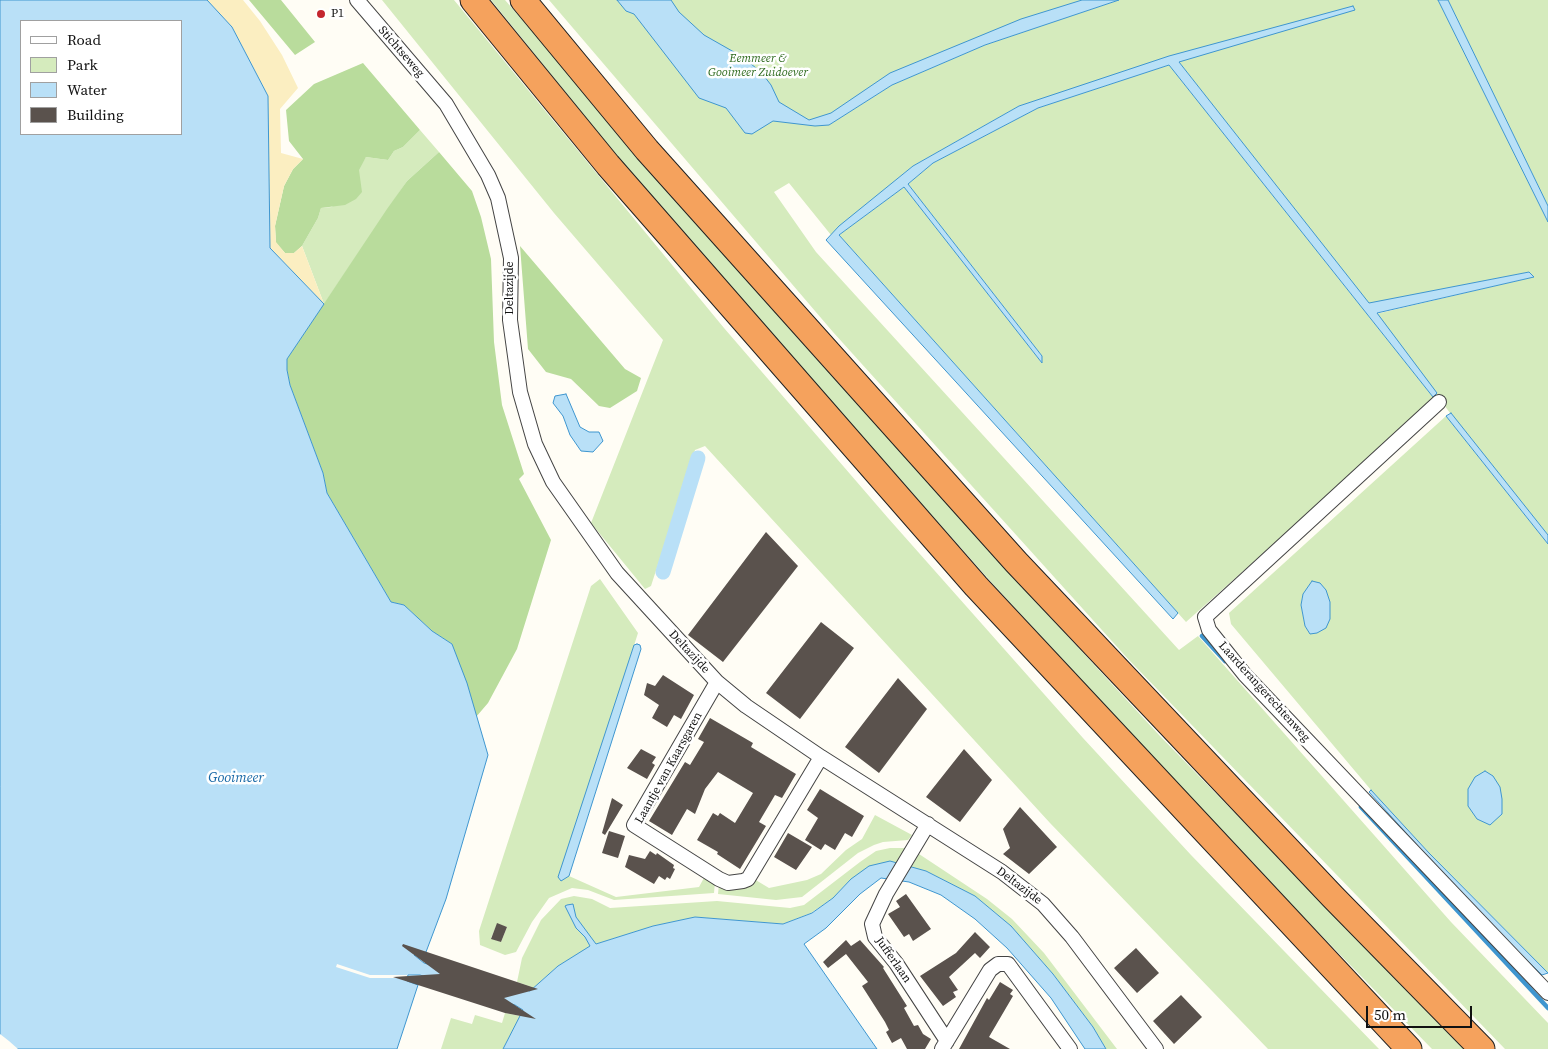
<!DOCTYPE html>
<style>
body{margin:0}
#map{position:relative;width:1548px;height:1049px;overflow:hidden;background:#fffdf5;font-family:"Source Serif 4",serif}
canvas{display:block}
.legend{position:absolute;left:20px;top:20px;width:162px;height:115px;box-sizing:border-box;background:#fff;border:1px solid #a0a0a0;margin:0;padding:6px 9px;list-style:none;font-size:15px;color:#111}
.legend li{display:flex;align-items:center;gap:10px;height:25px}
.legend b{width:25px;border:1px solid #a0a0a0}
.scale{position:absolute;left:1366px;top:1006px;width:106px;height:22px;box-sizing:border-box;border:2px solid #111;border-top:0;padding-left:6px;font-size:15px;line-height:18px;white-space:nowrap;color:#111;-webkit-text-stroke:4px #fff;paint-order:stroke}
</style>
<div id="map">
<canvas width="1548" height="1049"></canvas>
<ul class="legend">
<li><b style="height:6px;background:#fff"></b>Road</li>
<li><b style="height:14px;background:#d5ebbd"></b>Park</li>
<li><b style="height:14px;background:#b9e0f7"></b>Water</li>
<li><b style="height:14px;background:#5a524d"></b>Building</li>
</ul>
<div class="scale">50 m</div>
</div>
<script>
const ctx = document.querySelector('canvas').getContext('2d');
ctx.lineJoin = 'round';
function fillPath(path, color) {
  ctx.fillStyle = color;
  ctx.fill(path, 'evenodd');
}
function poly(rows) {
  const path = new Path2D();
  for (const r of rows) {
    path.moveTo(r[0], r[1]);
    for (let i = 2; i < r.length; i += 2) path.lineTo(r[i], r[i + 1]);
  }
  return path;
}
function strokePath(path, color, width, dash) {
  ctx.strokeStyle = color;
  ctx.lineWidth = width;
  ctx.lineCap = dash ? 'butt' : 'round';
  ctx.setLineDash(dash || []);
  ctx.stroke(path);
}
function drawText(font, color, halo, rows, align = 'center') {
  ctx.font = font + ' "Source Serif 4",serif';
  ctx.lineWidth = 5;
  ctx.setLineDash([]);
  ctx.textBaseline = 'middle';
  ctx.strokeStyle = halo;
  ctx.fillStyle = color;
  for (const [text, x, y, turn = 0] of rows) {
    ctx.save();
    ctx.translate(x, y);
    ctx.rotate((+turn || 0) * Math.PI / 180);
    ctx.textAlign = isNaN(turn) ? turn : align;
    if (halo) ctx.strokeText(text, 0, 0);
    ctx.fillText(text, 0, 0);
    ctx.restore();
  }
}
fillPath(poly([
 [382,0,454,0,724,328,888,518,1083,738,1191,855,1379,1049,1268,1049,1050,823,705,446,695,450,651,586,645,589,591,523,663,340,554,213],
 [491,0,505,0,797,337,1049,616,1160,736,1465,1049,1432,1049,1247,859,992,583,804,371,634,177],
 [549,0,1098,0,909,68,829,125,892,85,985,45,1119,0,1438,0,1548,222,1548,535,1450,413,1376,314,1533,277,1529,272,1369,304,1178,61,1353,6,1019,106,913,166,831,235,789,183,774,192,816,252,1179,650,1198,636,1451,922,1548,1023,1548,1049,1505,1049,1129,660,833,332],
 [1448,0,1548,0,1548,206],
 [1169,65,1433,397,1434,401,1186,622,839,235,904,187,1042,363,1042,356,908,184,933,163,1038,108],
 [420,130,439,152,407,181,324,304,302,246,318,218,321,208,332,207,366,157,388,160,394,151,403,147],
 [1446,416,1548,544,1548,973,1429,853,1371,790,1231,624,1229,613],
 [1303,594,1317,633,1310,633,1305,626,1301,605],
 [600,579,638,633,559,879,569,876,616,897,699,887,705,876,715,882,714,893,614,900,588,890,572,888,549,898,532,922,516,952,505,955,480,945,479,931,591,586],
 [497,924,507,927,501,942,491,938],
 [875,815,912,835,908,840,883,842,874,845,858,853,802,897,776,900,718,894,719,884,754,879,769,888,807,880,821,874,846,850,862,839],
 [890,848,906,848,897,863,851,879,833,898,811,913,783,924,695,917,653,926,593,945,558,966,530,991,532,987,517,982,522,958,541,920,561,899,574,896,592,899,610,908,717,901,790,908,804,905,860,862,876,851],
 [919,854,987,899,1012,919,1044,953,1117,1049,1106,1049,1093,1027,1053,974,1011,926,975,896,926,871,911,867],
 [505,1013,520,1016,503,1049,441,1049,451,1018,472,1024,475,1015,502,1023]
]), '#d5ebbd');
fillPath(poly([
 [249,0,281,0,315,42,295,55],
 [363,63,420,130,403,147,394,151,388,160,366,157,359,170,362,192,356,199,345,205,321,208,318,218,302,246,294,253,285,253,276,243,275,226,284,186,293,169,303,159,289,141,286,110,314,84],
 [439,152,472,191,481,217,491,259,494,342,502,405,524,474,519,479,551,540,517,649,488,703,476,717,452,644,432,631,404,605,391,602,327,493,323,473,290,385,287,370,287,359,387,209,407,181],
 [520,246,625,369,641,378,637,391,610,408,599,406,571,379,546,372,528,349]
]), '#b9dc9c');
fillPath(poly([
 [207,0,243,0,260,21,282,55,298,88,280,109,281,153,303,159,293,169,284,186,275,226,276,242,285,253,294,253,302,246,324,304,270,248,268,96,232,27]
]), '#fbeec1');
const water = poly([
 [0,0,207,0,232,27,268,96,270,248,324,304,287,359,287,370,290,385,323,473,327,493,391,602,404,605,432,631,452,644,467,683,488,755,446,899,426,952,414,955,424,963,443,969,530,991,558,966,590,946,585,937,576,928,565,906,567,905,573,904,576,917,596,944,653,926,695,917,783,924,812,913,833,898,851,879,869,866,890,861,926,871,975,896,1011,926,1053,974,1093,1027,1106,1049,1085,1049,1051,998,1007,948,975,919,941,895,909,882,881,878,860,894,826,928,804,944,877,1049,503,1049,523,1010,515,1005,420,975,408,975,407,981,418,985,397,1049,0,1049,0,0],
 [21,21,181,21,181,134,21,134,21,21],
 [617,0,671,0,679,12,704,35,741,56,761,72,771,85,779,102,809,120,831,113,890,73,1021,19,1082,0,1119,0,985,45,892,85,829,125,815,126,773,121,752,134,745,133,726,108,699,98,634,14,626,11,617,0],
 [1438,0,1448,0,1548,206,1548,222,1438,0],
 [1353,6,1355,10,1179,62,1369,303,1529,272,1534,277,1377,313,1437,393,1433,397,1169,65,1038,108,933,163,908,184,1042,356,1042,363,904,187,839,235,1178,613,1173,619,826,240,839,226,913,166,1019,106,1169,56,1353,6],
 [566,394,580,427,589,432,599,432,603,441,593,452,581,451,570,435,563,416,553,403,555,396,566,394],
 [1451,413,1548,535,1548,544,1446,416,1451,413],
 [1312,581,1320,583,1326,590,1330,602,1330,619,1326,628,1317,633,1310,634,1305,626,1301,605,1303,594,1312,581],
 [637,644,640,645,641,649,569,876,561,881,558,877,634,645,637,644],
 [1485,771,1493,776,1500,787,1502,799,1502,814,1490,825,1477,819,1468,806,1468,789,1475,777,1485,771],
 [1371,790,1429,853,1548,973,1542,975,1475,909,1369,792,1371,790]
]);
fillPath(water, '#b9e0f7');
strokePath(water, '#3f96cf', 1);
fillPath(poly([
 [337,964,370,975,407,975,407,978,370,978,336,967],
 [0,1034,9,1041,18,1049,0,1049]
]), '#fffdf5');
strokePath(poly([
 [1202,636,1225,661],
 [1361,807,1548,1008]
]), '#3f96cf', 4.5);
strokePath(poly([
 [663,572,698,458]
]), '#b9e0f7', 15);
fillPath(poly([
 [766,532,798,566,723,662,688,635],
 [821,622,854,648,800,719,766,693],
 [663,675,694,695,681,719,674,715,667,727,652,718,659,705,644,695,647,683,655,686],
 [898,678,927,709,879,773,845,747],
 [710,718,753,743,751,747,796,774,782,798,775,795,759,822,766,826,740,869,717,854,718,852,697,840,713,813,718,816,720,813,735,823,753,793,718,772,705,789,695,814,687,809,672,835,649,821,685,762,690,765,704,742,698,739],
 [641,749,656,757,652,763,655,765,647,779,627,768],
 [964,749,992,780,960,822,926,797],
 [820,789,864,816,852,837,845,833,835,850,825,844,821,850,805,840,818,818,807,810],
 [612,798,623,805,605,835,602,833],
 [1020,807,1057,847,1029,874,1003,854,1010,848,1003,829],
 [609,831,625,836,618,858,602,853],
 [788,833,812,847,796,870,774,857],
 [650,851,656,855,657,853,674,865,673,868,675,869,670,879,667,877,665,880,659,876,654,884,625,867,629,855,645,859],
 [906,894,931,929,913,941,909,934,904,937,888,914,900,907,896,901],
 [497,923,507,927,501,942,491,939],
 [975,932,990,947,980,958,975,953,949,977,958,990,953,992,956,997,943,1006,920,976,956,953],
 [846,940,851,946,860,940,884,967,883,968,907,1006,904,1008,914,1026,918,1025,923,1034,931,1039,925,1049,907,1049,901,1038,892,1043,886,1032,889,1030,885,1022,862,986,868,982,846,954,828,968,823,962],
 [403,944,538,989,504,998,536,1019,505,1013,393,977,440,974,402,946],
 [1136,948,1159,973,1137,993,1114,968],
 [1000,982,1013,990,1010,994,1013,996,989,1037,1010,1049,959,1049,987,998,989,1000],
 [1181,995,1202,1017,1174,1044,1153,1021]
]), '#5a524d');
const street = poly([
 [357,0,446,104,488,175,498,198,511,258,510,320,520,392,535,444,553,482,617,573,717,682,746,706,821,757,1002,872,1043,904,1072,937,1156,1049],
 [1439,402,1205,617,1209,630,1245,675,1548,993],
 [717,682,634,825,719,879,728,883,743,881,748,879,821,757],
 [928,824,886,894,872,924,875,937,896,963,947,1041],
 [942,1049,990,970,998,964,1008,964,1070,1049]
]);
const highway = poly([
 [473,0,608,165,976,586,1409,1049],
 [523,0,647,150,1016,562,1333,897,1482,1049]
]);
strokePath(street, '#444', 16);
strokePath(highway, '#222', 27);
strokePath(street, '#fff', 14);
strokePath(highway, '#f5a25d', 25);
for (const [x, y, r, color] of [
 [321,14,5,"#c4262e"]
]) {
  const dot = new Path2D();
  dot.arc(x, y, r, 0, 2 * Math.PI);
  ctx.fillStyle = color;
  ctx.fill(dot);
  strokePath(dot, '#fff', 2);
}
drawText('12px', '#111', '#fff', [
 ["P1",331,14]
], 'left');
drawText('12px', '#111', '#fff', [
 ["Stichtseweg",401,52,49],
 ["Deltazijde",510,288,-90],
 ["Deltazijde",689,652,47],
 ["Laarderangerechtenweg",1264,692,48],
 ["Laantje van Kaarsgaren",669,768,-61],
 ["Deltazijde",1019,886,37],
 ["Jufferlaan",893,960,55]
]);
drawText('italic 12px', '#2f6b1f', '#fff', [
 ["Eemmeer &",758,59],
 ["Gooimeer Zuidoever",758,73]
]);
drawText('italic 14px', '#1768a6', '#fff', [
 ["Gooimeer",236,778]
]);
</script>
